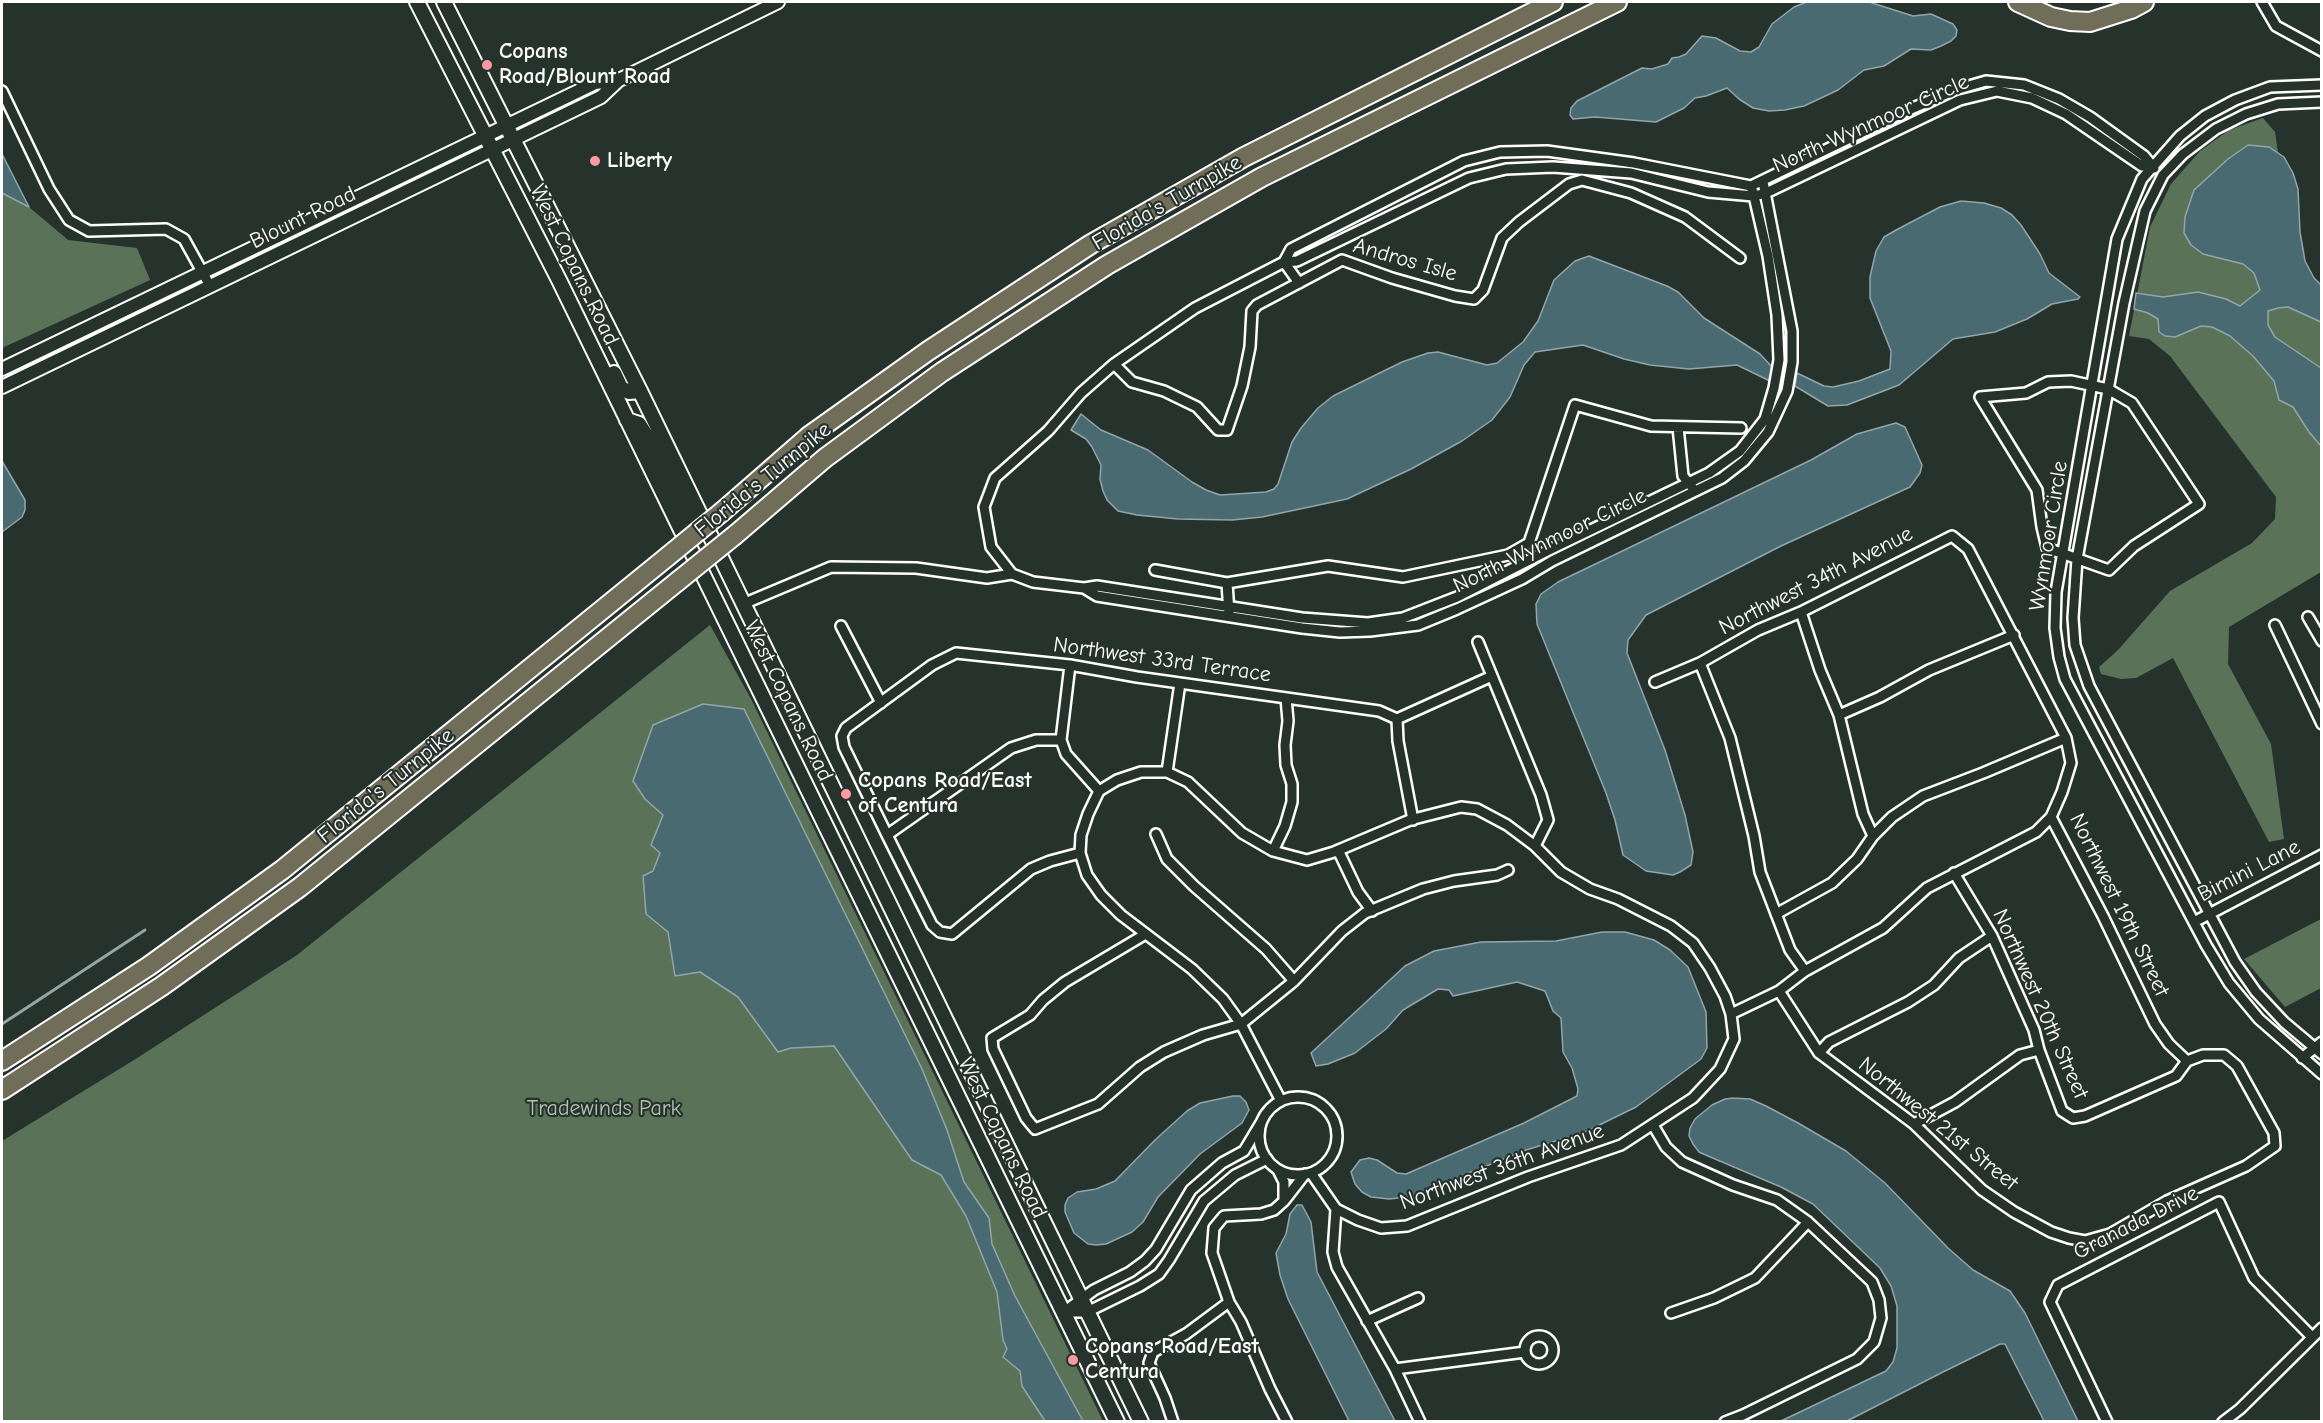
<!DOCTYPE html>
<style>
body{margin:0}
#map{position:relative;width:2323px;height:1423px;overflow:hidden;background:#26332d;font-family:"Comic Neue",sans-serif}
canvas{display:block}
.frame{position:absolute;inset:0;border:3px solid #fff;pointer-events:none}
</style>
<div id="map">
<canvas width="2323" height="1423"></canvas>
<div class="frame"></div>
</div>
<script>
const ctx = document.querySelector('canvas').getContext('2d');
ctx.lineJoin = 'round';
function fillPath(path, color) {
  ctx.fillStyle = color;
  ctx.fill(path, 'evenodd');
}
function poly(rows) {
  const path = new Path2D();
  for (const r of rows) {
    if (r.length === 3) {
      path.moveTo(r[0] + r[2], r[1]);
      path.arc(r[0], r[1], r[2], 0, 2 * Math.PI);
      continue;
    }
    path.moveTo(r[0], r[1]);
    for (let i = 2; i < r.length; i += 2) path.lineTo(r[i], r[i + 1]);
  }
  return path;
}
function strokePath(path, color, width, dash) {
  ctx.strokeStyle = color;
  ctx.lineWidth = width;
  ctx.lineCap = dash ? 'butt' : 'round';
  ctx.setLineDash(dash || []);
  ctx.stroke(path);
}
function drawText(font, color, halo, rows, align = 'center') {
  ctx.font = font + ' "Comic Neue",sans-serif';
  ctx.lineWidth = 4.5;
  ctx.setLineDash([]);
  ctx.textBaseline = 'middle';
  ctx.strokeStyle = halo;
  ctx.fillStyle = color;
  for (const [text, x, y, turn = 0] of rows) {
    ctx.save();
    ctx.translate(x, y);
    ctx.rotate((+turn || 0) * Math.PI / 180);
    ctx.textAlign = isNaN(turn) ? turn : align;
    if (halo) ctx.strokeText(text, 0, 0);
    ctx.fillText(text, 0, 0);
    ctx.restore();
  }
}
fillPath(poly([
 [2263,118,2275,132,2283,188,2302,277,2322,295,2321,572,2229,627,2228,664,2271,744,2284,839,2269,842,2173,658,2136,678,2121,679,2101,674,2099,667,2118,650,2170,591,2252,543,2275,519,2276,497,2170,356,2149,339,2129,336,2150,227,2171,184,2200,151,2229,130],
 [2,193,29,207,68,240,137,248,150,280,2,348],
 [710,625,751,699,1103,1421,2,1422,2,1141,134,1060,297,955],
 [2321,919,2321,988,2285,1007,2244,959]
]), '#5a7358');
const water = poly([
 [1807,2,1869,2,1913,16,1931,14,1953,24,1957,30,1956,36,1951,41,1941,46,1931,50,1911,49,1884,66,1864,70,1838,90,1804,106,1785,110,1769,111,1753,108,1739,99,1727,88,1706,96,1695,98,1684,108,1656,122,1595,117,1573,119,1570,115,1571,108,1577,101,1642,68,1652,69,1668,64,1672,58,1679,57,1686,54,1702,36,1716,38,1740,51,1751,52,1759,47,1772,24,1794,7,1807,2],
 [2248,145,2269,147,2284,157,2293,173,2298,189,2300,232,2305,261,2314,278,2321,285,2321,322,2288,307,2278,308,2268,311,2268,325,2275,337,2321,368,2321,446,2309,432,2293,407,2279,400,2274,381,2253,356,2230,336,2212,327,2201,326,2175,337,2165,336,2159,332,2158,319,2148,313,2134,309,2136,293,2163,297,2198,292,2226,299,2240,306,2260,290,2254,273,2243,264,2203,254,2191,245,2184,233,2185,217,2194,190,2228,159,2248,145],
 [2,154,29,207,2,193,2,154],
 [1961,201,1984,203,2001,208,2012,215,2021,225,2040,254,2049,273,2080,297,2078,299,2052,304,2027,319,1995,332,1953,339,1899,385,1847,405,1828,406,1795,386,1797,373,1824,386,1833,387,1859,381,1890,369,1891,351,1870,298,1870,277,1876,251,1884,237,1898,229,1940,207,1961,201],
 [1589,256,1667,286,1678,292,1704,318,1760,354,1774,369,1772,382,1737,365,1689,369,1650,365,1624,359,1583,345,1535,352,1524,365,1510,397,1492,420,1462,441,1411,469,1347,499,1262,517,1232,520,1178,519,1137,515,1118,511,1107,500,1103,491,1100,479,1101,465,1092,447,1086,439,1071,430,1081,414,1101,430,1148,450,1192,482,1206,490,1220,495,1266,492,1274,489,1278,484,1292,442,1301,428,1318,408,1333,396,1402,362,1428,353,1438,352,1487,365,1497,363,1523,342,1538,321,1554,280,1575,261,1589,256],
 [1896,423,1905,427,1922,465,1920,473,1910,487,1781,546,1646,615,1628,640,1627,653,1665,750,1685,815,1693,852,1691,865,1680,872,1673,875,1646,871,1623,855,1615,820,1606,793,1537,624,1536,604,1541,594,1558,582,1811,460,1857,434,1896,423],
 [2,461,25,500,25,510,22,517,2,532,2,461],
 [703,704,744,709,922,1069,947,1130,964,1182,989,1218,992,1244,1015,1296,1083,1421,1045,1421,1022,1386,1020,1371,1003,1357,1007,1349,1003,1340,997,1292,966,1216,941,1175,912,1160,834,1046,791,1048,778,1052,738,997,700,972,675,976,668,932,646,914,643,876,653,871,660,853,651,845,663,815,645,799,633,781,653,725,703,704],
 [1602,932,1625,932,1654,940,1670,950,1688,967,1706,1012,1707,1048,1701,1059,1636,1107,1585,1132,1526,1150,1409,1197,1389,1199,1371,1197,1362,1192,1355,1184,1351,1172,1360,1160,1369,1158,1377,1160,1397,1173,1406,1174,1524,1123,1577,1096,1578,1089,1572,1068,1563,1052,1561,1018,1553,1011,1545,991,1517,982,1453,996,1449,990,1438,989,1403,1010,1386,1029,1355,1053,1328,1064,1316,1066,1311,1053,1405,966,1434,951,1481,942,1556,941,1602,932],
 [1233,1096,1240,1096,1246,1102,1249,1110,1242,1123,1200,1154,1158,1197,1143,1222,1132,1232,1106,1244,1096,1245,1088,1244,1074,1233,1065,1212,1065,1205,1068,1198,1077,1192,1096,1189,1115,1181,1155,1140,1187,1111,1200,1103,1233,1096],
 [1733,1098,1750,1099,1766,1106,1798,1123,1846,1151,1885,1183,1948,1248,1973,1270,2010,1291,2025,1313,2078,1421,2044,1421,2005,1344,2000,1344,1945,1371,1847,1421,1781,1421,1886,1371,1893,1362,1897,1348,1897,1306,1891,1286,1880,1268,1813,1204,1781,1187,1708,1156,1699,1152,1693,1144,1689,1136,1690,1128,1695,1119,1712,1105,1725,1099,1733,1098],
 [1297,1205,1302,1205,1311,1222,1317,1272,1395,1421,1349,1421,1288,1299,1280,1275,1276,1253,1286,1234,1290,1214,1297,1205]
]);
fillPath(water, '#4a6a71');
strokePath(water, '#92a6aa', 1.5);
strokePath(poly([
 [2,1024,145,930]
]), '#92a6aa', 3);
const minor = poly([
 [2262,2,2276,26,2322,51],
 [2322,85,2270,87,2235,100,2205,116,2180,136,2142,179,2117,239,2056,592,2055,628,2059,657,2065,679,2206,945,2229,983,2259,1019,2322,1074],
 [2,91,49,189,69,220,89,231,166,229,184,239,210,286],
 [2322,102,2278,104,2246,114,2216,129,2183,154,2163,175,2145,211,2124,303,2077,559,2073,618,2075,645,2089,686,2235,962,2256,992,2284,1022,2322,1054],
 [1751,186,1754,196,1768,256,1777,315,1779,360,1774,388,1765,419,1740,451,1709,473,1547,551,1457,597,1403,618,1368,623,1302,618,1097,586,1084,588,1033,582,1012,574,991,547,984,507,995,478,1048,431,1081,393,1114,364,1195,308,1284,262,1297,261,1469,178,1506,169,1553,167,1631,173,1708,192,1754,196,1766,193,1960,100,1997,91,2032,98,2066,114,2142,166,2152,166],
 [1284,262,1291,249,1464,161,1500,152,1547,151,1634,163,1751,186,1906,111,1955,90,1986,81,2024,85,2059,99,2090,117,2144,156,2154,168],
 [1284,262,1299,283],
 [1114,364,1132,382,1164,391,1197,407,1218,430,1227,430,1242,386,1250,347,1252,311,1257,305,1342,260,1392,278,1455,296,1474,299,1483,290,1502,238,1519,222,1569,184,1582,180,1631,193,1685,217,1740,258],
 [2071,381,2108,389,2132,403,2199,504,2134,546,2109,570,2047,548,2042,527,2037,490,1980,397,2026,393,2048,382,2071,381],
 [1678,427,1683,476,1692,487],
 [1155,570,1227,583],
 [1084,588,1097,596,1302,628,1340,632,1370,631,1418,625,1457,609,1522,579,1552,561,1722,478,1744,461,1768,432,1787,391,1792,362,1792,331,1763,182],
 [743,604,831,567,916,568,987,578,1012,574],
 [1801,612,1820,670,1839,715,1863,814,1873,836],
 [1229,613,1227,583,1328,566,1403,577,1508,555,1529,543,1575,405,1651,426,1741,428],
 [2308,617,2322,641],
 [2275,625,2322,724],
 [841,626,881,703],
 [1478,642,1541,795,1548,820,1535,846],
 [1700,663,1730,738,1754,836,1760,872,1790,950,1805,971],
 [1070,665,1061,740,1066,754,1099,791,1088,814,1081,835,1080,853,1087,875,1101,895,1121,915,1192,969,1223,999,1241,1024,1281,1101],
 [1655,682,1700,663,1758,630,1801,612,1952,536,1968,549,2066,738,2071,763,2062,792,2051,817,2036,832,1927,888,1883,928,1805,971,1779,991,1731,1014],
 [1839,715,1880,697,1929,670,2014,635],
 [1397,719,1398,741,1413,820],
 [1167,772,1180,683],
 [1099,791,1117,780,1141,772,1167,772,1188,782,1242,833,1273,851,1307,860,1334,852,1410,820,1461,807,1477,809,1507,825,1535,846,1561,872,1590,889,1618,899,1671,926,1693,943,1710,968,1725,996,1731,1014,1734,1039,1720,1069,1693,1098,1621,1145,1528,1177,1407,1226,1381,1228,1358,1220,1336,1209,1311,1173],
 [2051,817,2103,916,2155,1024,2169,1044,2187,1061],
 [1156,834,1167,859,1194,886,1266,949,1294,981],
 [887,835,1011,748,1036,740,1061,740],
 [1338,850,1358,892,1372,911],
 [1273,851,1285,826,1292,802,1292,784,1286,765,1285,745,1288,721,1286,698],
 [1080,853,1050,861,1031,869,952,934,940,932,932,925,887,835,844,747,842,736,846,728,932,665,956,653,1070,665,1137,677,1379,711,1397,719,1492,676],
 [1776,914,1832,883,1857,859,1873,836,1892,817,1923,796,1983,773,2066,738],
 [2194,922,2322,855],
 [1144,935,1065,982,1043,1000,1030,1015,992,1038,993,1049,1026,1118,1035,1129,1098,1104,1140,1067,1164,1052,1203,1035,1241,1024,1294,981,1342,931,1365,913,1423,889,1454,881,1497,875,1508,870],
 [1779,991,1819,1053,1914,1124,1982,1190,2014,1212,2051,1232,2069,1238,2085,1241,2110,1234,2167,1201,2246,1166,2275,1146,2274,1133,2237,1066,2224,1055,2203,1055,2187,1061,2176,1076,2085,1116,2073,1118,2062,1111,2039,1050,2034,1030,1992,936,1954,873],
 [1819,1053,1829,1042,1908,1002,1934,985,1959,958,1992,936],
 [2302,1058,2322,1042],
 [1298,1136,39],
 [1914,1124,1955,1102,2020,1055,2039,1050],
 [1653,1125,1666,1147,1682,1162,1733,1185,1777,1200,1808,1222,1872,1282,1879,1300,1881,1318,1874,1342,1857,1359,1743,1415,1725,1422],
 [1278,1170,1284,1182,1284,1201],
 [1336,1209,1333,1252,1337,1267,1395,1369,1420,1422],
 [1064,1312,1094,1290,1130,1272,1145,1261,1156,1249,1191,1190,1222,1163,1244,1151,1262,1121],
 [1064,1312,1087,1312,1140,1286,1159,1274,1169,1260,1204,1201,1235,1175,1267,1159],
 [1671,1313,1714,1298,1755,1278,1808,1222],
 [1367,1321,1418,1298],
 [1539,1350,14],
 [1395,1369,1525,1352],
 [1173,1422,1165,1398,1149,1363,1153,1352,1186,1334,1229,1302],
 [1287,1422,1270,1389,1241,1322,1229,1302,1212,1253,1214,1228,1224,1216,1261,1214,1274,1210,1284,1201,1305,1174],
 [2107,1422,2050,1302,2058,1285,2219,1202,2254,1278,2312,1337],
 [2223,1422,2240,1409,2322,1328]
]);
const tertiary = poly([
 [2,369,595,83,619,80,778,2],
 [2,387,601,97,619,80]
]);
const secondary = poly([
 [417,2,559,280,1117,1422],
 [444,2,640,391,1141,1422],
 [614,373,621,388,629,392,640,391],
 [627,420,639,424,660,458,695,526]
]);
const motorway = poly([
 [2018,2,2051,17,2070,21,2090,22,2131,9,2144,2],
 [723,511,809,436,928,351,1091,244,1244,157,1553,2],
 [735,535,825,458,942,372,1107,265,1262,177,1617,2],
 [2,1061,149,966,282,870,667,557],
 [2,1090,162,986,300,887,678,581]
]);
strokePath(minor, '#fff', 14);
strokePath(tertiary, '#fff', 16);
strokePath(secondary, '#fff', 18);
strokePath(motorway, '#fff', 22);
strokePath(minor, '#26332d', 9);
strokePath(tertiary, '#26332d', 12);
strokePath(secondary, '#26332d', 14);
strokePath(motorway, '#706e59', 18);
const motorwayBridge = poly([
 [667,557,723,511],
 [678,581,735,535]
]);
strokePath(motorwayBridge, '#fff', 22, []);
strokePath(motorwayBridge, '#706e59', 18);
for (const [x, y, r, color] of [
 [487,65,6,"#ff9aa2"],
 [595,161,6,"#ff9aa2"],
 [846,794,6,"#ff9aa2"],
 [1073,1360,6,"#ff9aa2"]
]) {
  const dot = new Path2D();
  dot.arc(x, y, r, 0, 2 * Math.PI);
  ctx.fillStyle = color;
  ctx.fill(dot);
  strokePath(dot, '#26332d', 2);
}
drawText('bold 22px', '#fff', '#26332d', [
 ["Copans",499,52],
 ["Road/Blount Road",499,77],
 ["Liberty",607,161],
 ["Copans Road/East",858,781],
 ["of Centura",858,806],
 ["Copans Road/East",1085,1347],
 ["Centura",1085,1372]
], 'left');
drawText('22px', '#fff', '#26332d', [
 ["North Wynmoor Circle",1871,124,-24],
 ["Florida's Turnpike",1167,203,-30],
 ["Blount Road",303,218,-26],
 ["Andros Isle",1405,260,16],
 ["West Copans Road",574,265,64],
 ["Florida's Turnpike",763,480,-39],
 ["Wynmoor Circle",2049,536,-81],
 ["North Wynmoor Circle",1550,541,-26],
 ["Northwest 34th Avenue",1816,581,-27],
 ["Northwest 33rd Terrace",1162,660,8],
 ["West Copans Road",788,701,64],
 ["Florida's Turnpike",386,786,-39],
 ["Bimini Lane",2249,871,-27],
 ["Northwest 19th Street",2119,905,64],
 ["Northwest 20th Street",2040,1004,66],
 ["Northwest 21st Street",1938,1124,39],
 ["West Copans Road",1002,1138,64],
 ["Northwest 36th Avenue",1502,1167,-20],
 ["Granada Drive",2136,1223,-27]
]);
drawText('22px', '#b5c0b4', '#26332d', [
 ["Tradewinds Park",604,1109]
]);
</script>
